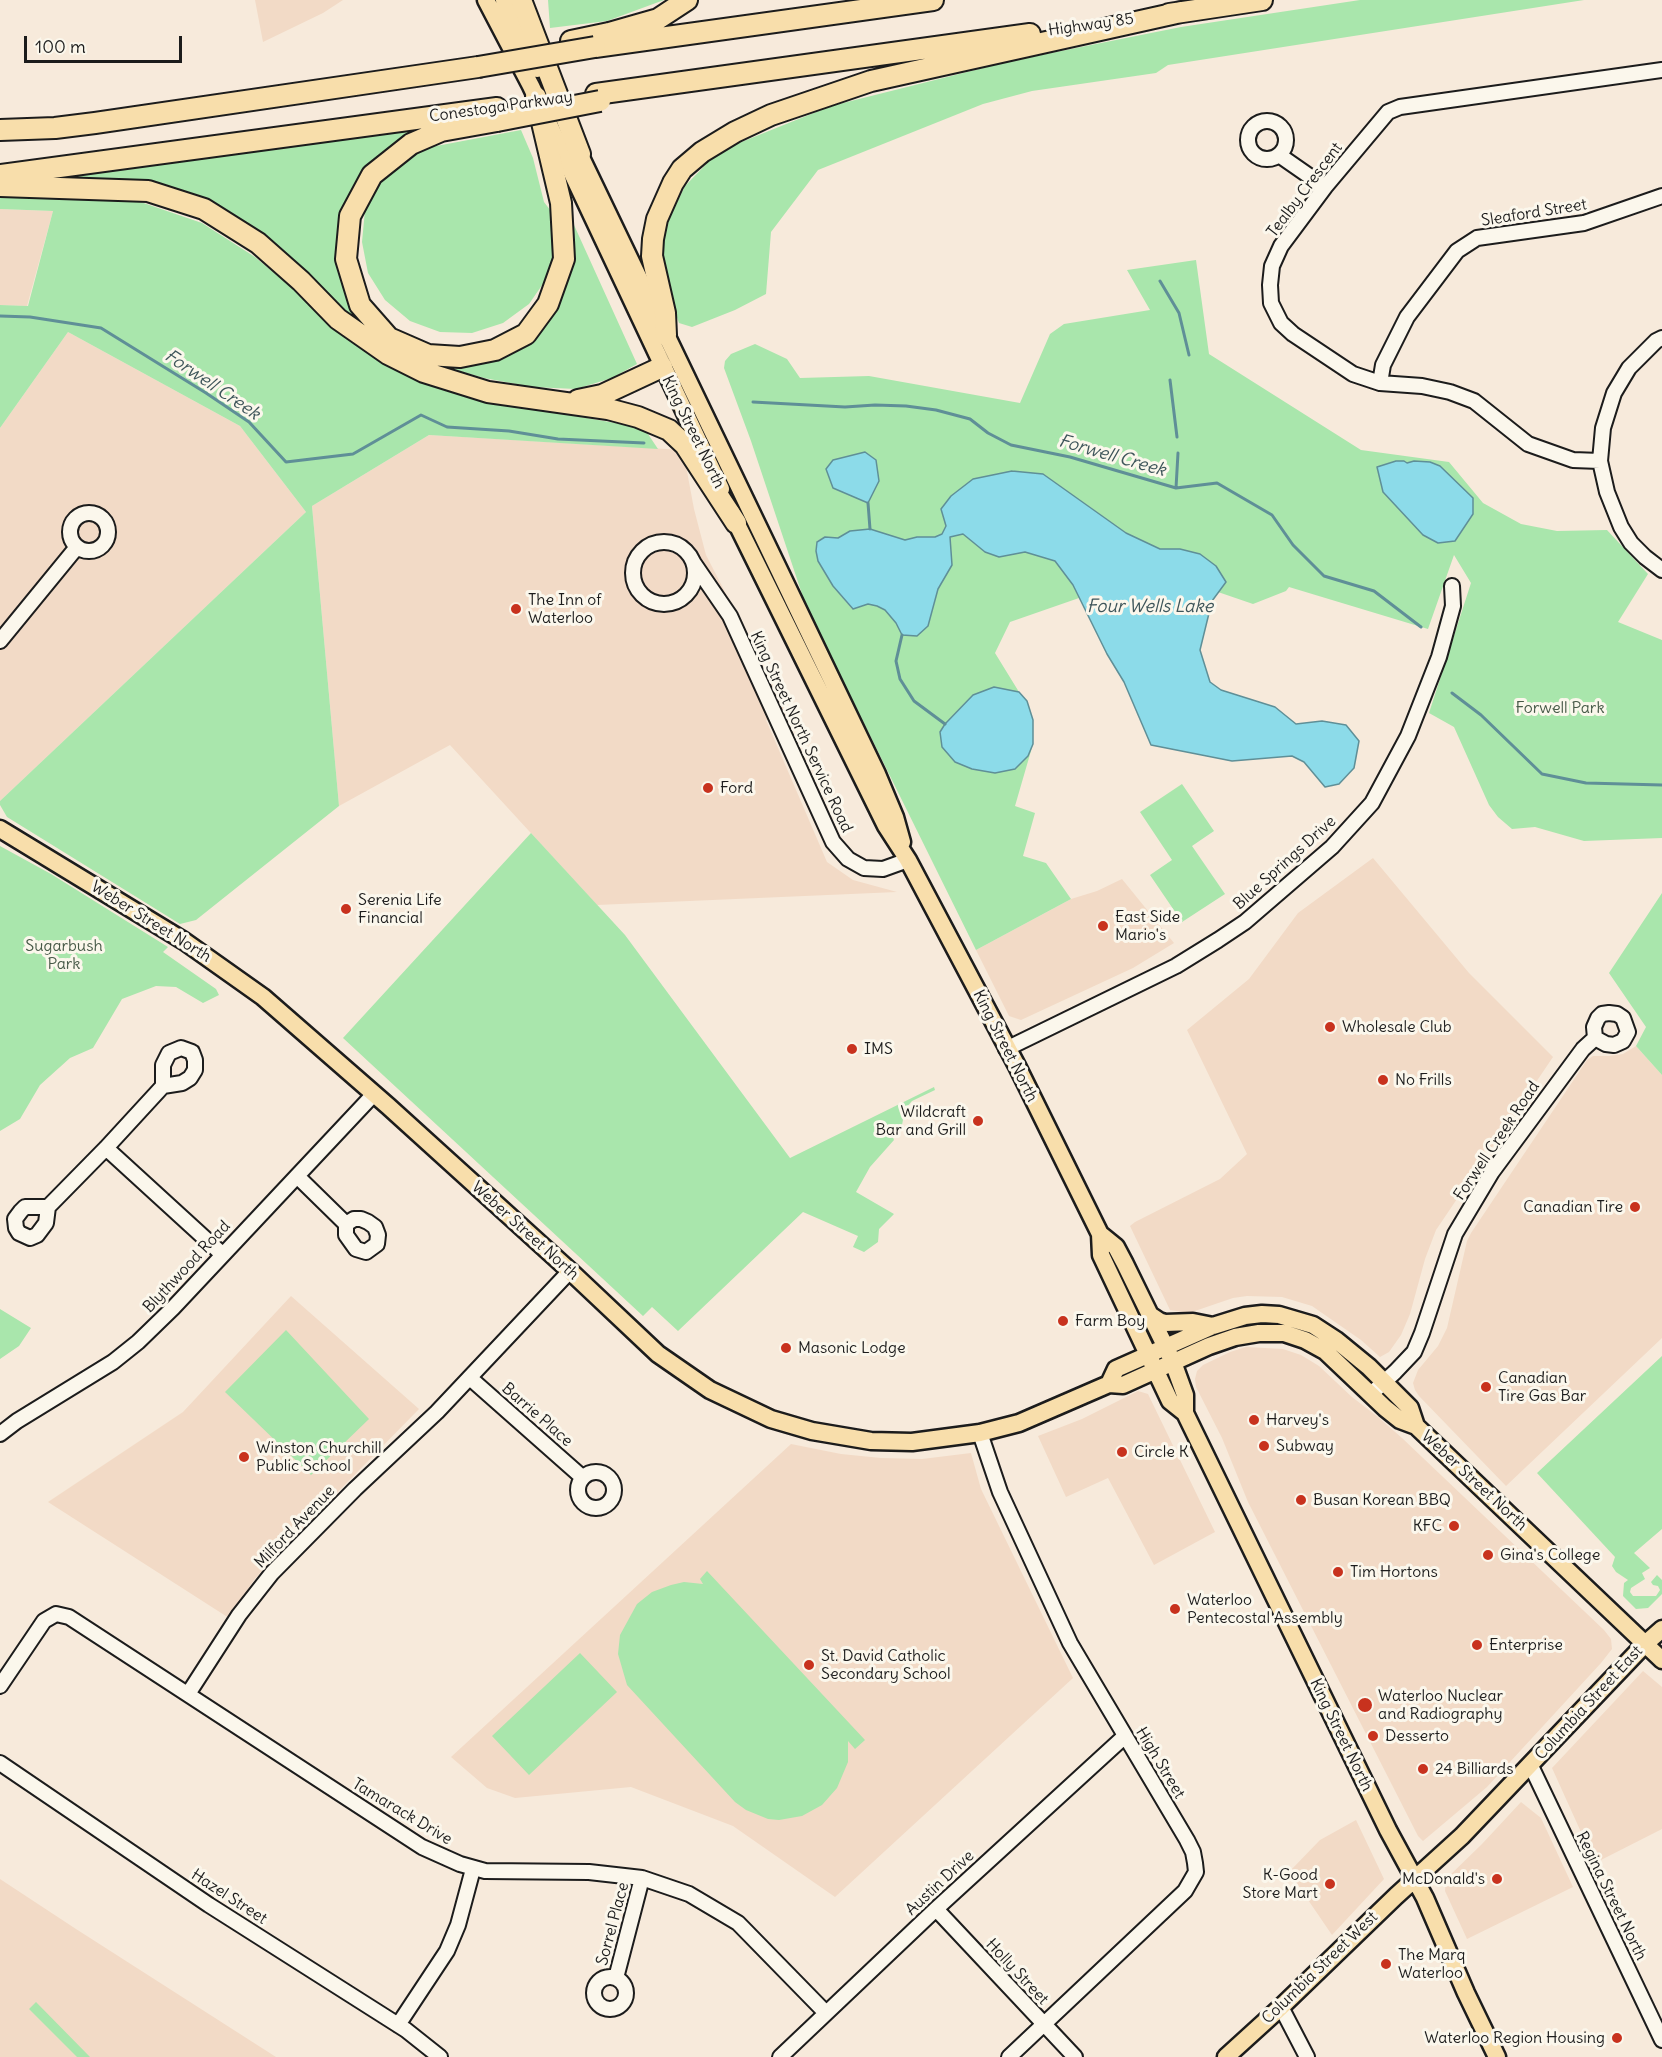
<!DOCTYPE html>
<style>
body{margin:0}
#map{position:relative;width:1662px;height:2057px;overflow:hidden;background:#f7eadb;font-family:Delius,sans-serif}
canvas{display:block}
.scale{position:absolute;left:24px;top:36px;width:158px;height:27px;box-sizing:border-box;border:3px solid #1c1c1c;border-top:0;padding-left:8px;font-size:18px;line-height:21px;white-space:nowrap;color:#1c1c1c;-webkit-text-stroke:4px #fbf7ec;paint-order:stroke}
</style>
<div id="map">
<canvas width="1662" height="2057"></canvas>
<div class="scale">100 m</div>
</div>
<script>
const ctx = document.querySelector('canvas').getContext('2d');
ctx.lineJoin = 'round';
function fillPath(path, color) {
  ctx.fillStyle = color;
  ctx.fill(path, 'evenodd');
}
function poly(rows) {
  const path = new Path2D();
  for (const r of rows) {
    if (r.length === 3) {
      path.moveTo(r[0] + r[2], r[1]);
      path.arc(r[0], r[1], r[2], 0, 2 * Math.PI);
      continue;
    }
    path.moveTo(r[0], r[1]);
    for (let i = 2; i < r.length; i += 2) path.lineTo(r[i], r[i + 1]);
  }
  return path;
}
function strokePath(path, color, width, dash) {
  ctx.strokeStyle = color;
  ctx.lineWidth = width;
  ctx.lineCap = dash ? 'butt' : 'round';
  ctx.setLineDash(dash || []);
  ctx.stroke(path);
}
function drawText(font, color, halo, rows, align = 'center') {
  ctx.font = font + ' Delius,sans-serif';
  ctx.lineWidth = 6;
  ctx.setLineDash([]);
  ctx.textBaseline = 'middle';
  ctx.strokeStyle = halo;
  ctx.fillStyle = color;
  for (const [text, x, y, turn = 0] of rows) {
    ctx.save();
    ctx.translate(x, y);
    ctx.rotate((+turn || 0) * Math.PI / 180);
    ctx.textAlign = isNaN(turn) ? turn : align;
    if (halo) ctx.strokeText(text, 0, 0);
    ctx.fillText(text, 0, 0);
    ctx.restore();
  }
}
fillPath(poly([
 [255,0,343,0,323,13,263,42],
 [0,209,53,211,27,306,0,305],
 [68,332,240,426,306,512,0,801,0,428],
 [429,435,683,450,694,509,706,555,788,714,766,720,827,862,853,880,897,892,597,905,450,745,339,806,312,506],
 [1373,858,1469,973,1553,1057,1436,1230,1425,1259,1410,1314,1401,1335,1389,1352,1380,1357,1361,1340,1312,1306,1282,1297,1247,1296,1233,1298,1189,1313,1170,1310,1130,1226,1135,1222,1220,1179,1247,1154,1187,1030,1249,979,1298,913],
 [1122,879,1174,943,1133,968,1021,1020,1009,1016,976,950,1071,899,1097,891],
 [1636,1046,1662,1075,1662,1338,1506,1486,1419,1396,1415,1390,1413,1383,1418,1370,1438,1346,1447,1328,1467,1241,1471,1233,1587,1060,1593,1056,1609,1056,1623,1054],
 [291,1296,419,1409,273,1558,254,1580,229,1618,48,1502,183,1412],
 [1246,1347,1283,1349,1301,1355,1319,1366,1352,1397,1378,1417,1402,1438,1604,1630,1611,1639,1612,1649,1601,1663,1487,1787,1423,1841,1418,1836,1248,1502,1222,1438,1196,1387,1195,1379,1197,1371,1203,1365,1230,1352],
 [1138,1391,1148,1394,1215,1532,1154,1565,1108,1478,1066,1497,1038,1436,1082,1419],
 [791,1444,841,1454,881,1458,922,1459,971,1453,981,1489,1073,1678,835,1897,733,1826,631,1787,515,1798,487,1788,451,1757],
 [1643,1671,1662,1687,1662,1829,1595,1863,1552,1768],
 [1521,1802,1541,1818,1573,1887,1467,1939,1445,1891,1446,1879,1482,1844],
 [1356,1820,1384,1879,1332,1935,1289,1872,1320,1840],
 [0,1879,76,1929,276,2057,0,2057]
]), '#f2dac6');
fillPath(poly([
 [548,0,664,0,607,21,550,28],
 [1360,0,1584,0,1168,65,1156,73,1032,91,983,104,818,170,771,232,766,294,735,310,692,327,679,323,666,288,662,266,662,232,685,186,719,151,831,106,1011,61,1181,27],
 [417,127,417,134,372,161,352,194,342,224,378,339,212,207,67,182,67,177],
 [521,130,533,158,544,202,554,215,556,247,547,278,529,304,503,323,472,333,440,332,410,321,385,300,368,273,362,242,365,210,379,181,401,158,431,147],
 [0,193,129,198,202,223,255,257,360,345,412,377,478,399,644,428,658,449,429,435,312,506,339,806,196,920,180,924,7,817,0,805,0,801,306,512,240,426,68,332,0,428,0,305,28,306,53,211,0,209],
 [574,225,637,364,612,378,576,389,532,387,484,378,422,360,533,335,568,280],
 [1196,260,1209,354,1361,450,1449,462,1483,503,1521,524,1557,531,1607,530,1648,574,1618,622,1662,640,1662,838,1584,841,1535,827,1512,829,1498,817,1489,805,1454,727,1429,713,1471,583,1454,555,1428,629,1289,587,1286,591,1253,604,1218,592,1226,581,1180,549,1160,549,1126,533,1043,474,1012,472,973,479,941,509,946,526,943,534,935,537,917,537,905,540,870,529,850,531,838,538,825,537,817,541,816,551,818,561,833,586,852,609,868,604,877,606,885,610,896,623,928,626,938,589,952,565,949,537,963,534,985,552,999,557,1025,552,1055,561,1073,585,1079,598,1010,622,995,653,1019,692,994,687,973,695,945,724,940,732,1028,756,1033,744,1015,806,1035,813,1023,856,1046,863,1071,899,976,950,806,606,751,441,724,368,725,361,731,354,755,344,787,359,800,378,869,376,1020,403,1050,334,1064,324,1150,310,1127,270],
 [1182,784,1214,831,1192,846,1225,894,1182,922,1150,875,1172,860,1140,812],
 [531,833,625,935,790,1158,934,1087,935,1090,912,1101,905,1109,902,1125,890,1130,894,1140,870,1167,856,1192,894,1214,879,1229,878,1242,864,1252,853,1247,858,1236,803,1212,678,1331,652,1307,643,1316,343,1038],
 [0,846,51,874,168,947,163,952,216,989,219,995,203,1003,176,987,156,986,122,999,93,1048,70,1058,40,1085,20,1119,0,1131],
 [1662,893,1662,1075,1636,1046,1646,1027,1609,973],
 [0,1309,31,1328,19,1346,0,1359],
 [286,1330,369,1419,311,1475,225,1392],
 [1662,1356,1662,1529,1634,1553,1650,1568,1642,1573,1645,1579,1631,1588,1630,1592,1633,1596,1656,1596,1660,1590,1658,1586,1653,1585,1651,1582,1657,1575,1662,1580,1662,1594,1648,1608,1636,1609,1623,1596,1624,1583,1628,1580,1616,1572,1612,1566,1615,1557,1537,1473],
 [707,1571,865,1740,855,1749,848,1741,848,1762,837,1788,822,1805,802,1816,779,1820,768,1819,746,1810,735,1802,627,1685,618,1654,620,1635,637,1604,652,1592,671,1585,684,1582,703,1584,700,1579],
 [580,1653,617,1692,529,1775,492,1736],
 [36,2002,90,2057,77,2057,29,2009]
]), '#a9e6ac');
const water = poly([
 [865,452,876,460,879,481,868,503,833,488,826,469,833,460,865,452],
 [1396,461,1404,461,1407,463,1414,461,1430,462,1440,466,1473,498,1473,514,1455,541,1438,543,1423,535,1383,492,1377,467,1396,461],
 [1012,471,1043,474,1126,533,1160,549,1180,549,1200,554,1216,566,1226,582,1212,601,1200,650,1210,682,1221,690,1275,707,1296,724,1322,721,1346,725,1359,741,1354,768,1339,784,1325,787,1304,762,1292,756,1232,761,1151,745,1124,682,1107,654,1073,585,1055,561,1025,552,999,557,985,552,963,534,950,537,952,565,938,589,928,626,917,636,902,635,896,623,885,610,877,606,868,604,853,609,833,586,818,561,816,551,817,542,825,537,838,538,850,531,870,529,905,540,917,537,935,537,942,534,946,526,941,509,951,496,973,479,1012,471],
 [994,687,1019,692,1027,701,1033,720,1033,744,1028,756,1015,769,995,773,972,769,955,762,942,747,940,732,945,724,973,695,994,687]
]);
fillPath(water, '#8cdbe9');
strokePath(water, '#5f8f97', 1.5);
strokePath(poly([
 [1160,281,1179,313,1189,355],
 [0,316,30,317,101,328,206,393,249,422,286,462,353,454,421,415,447,427,509,431,558,439,644,443],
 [1170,380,1177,437],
 [753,402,845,407,875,405,906,406,936,410,970,419,988,433,1011,445,1070,457,1176,488,1217,483,1272,515,1293,545,1324,576,1374,591,1421,627],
 [1176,488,1178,453],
 [868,503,870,529],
 [902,635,896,661,900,679,914,701,945,724],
 [1452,693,1481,715,1542,774,1586,783,1662,785]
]), '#5f8f97', 3);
const minor = poly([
 [1267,140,19],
 [1279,155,1325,187],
 [1662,338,1656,341,1629,368,1614,393,1603,428,1600,461,1607,492,1621,527,1631,543,1645,557,1662,570],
 [1380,383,1383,365,1407,317,1457,251,1477,238,1584,223,1662,196],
 [1600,461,1573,460,1528,444,1474,401,1450,392,1422,386,1380,383,1353,374,1293,334,1281,323,1271,303,1270,285,1272,266,1281,246,1325,187,1388,112,1400,107,1662,70],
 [89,532,19],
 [664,573,31],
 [693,562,730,616,833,842,848,859,864,868,883,869,908,860],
 [0,641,77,547],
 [1006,1049,1176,966,1218,940,1245,922,1332,847,1372,803,1408,736,1439,657,1453,606,1452,586],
 [106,1148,222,1254],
 [297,1176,346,1224,346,1235,356,1249,366,1252,377,1244,378,1235,375,1227,368,1222,361,1219,354,1219,346,1224],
 [48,1207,25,1207,21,1211,15,1219,16,1228,19,1233,30,1238,37,1235,46,1223,48,1207,106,1148,163,1086,182,1083,190,1078,195,1070,195,1060,192,1052,181,1048,169,1053,163,1065,163,1086],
 [470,1378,582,1477],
 [1371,1394,1395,1372,1414,1352,1422,1333,1455,1234,1492,1172,1583,1049,1595,1038,1594,1027,1598,1018,1602,1014,1609,1013,1617,1014,1623,1018,1628,1032,1623,1041,1614,1045,1606,1044,1595,1038],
 [980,1433,1000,1492,1070,1643,1187,1840,1193,1852,1195,1863,1196,1872,1185,1891,1009,2057],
 [0,1434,17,1421,113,1362,138,1342,173,1308,374,1094],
 [596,1490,18],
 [0,1686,44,1621,56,1614,69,1617,422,1847,460,1864,485,1871,589,1872,642,1878,689,1894,738,1923,826,2013],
 [188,1694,239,1615,272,1573,355,1489,437,1412,570,1271],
 [0,1763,209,1905,406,2030,440,2057],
 [1531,1766,1662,2040],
 [936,1909,1075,2057],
 [610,1993,16],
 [616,1978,642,1878],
 [1281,2007,1307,2057],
 [398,2025,447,1951,458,1925,473,1869],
 [780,2057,936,1909,1125,1736]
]);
const major = poly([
 [486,0,531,86,721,489],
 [504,0,537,69],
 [574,143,877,774,895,817,902,842],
 [731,512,886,826,908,860,1017,1066,1100,1234,1116,1247,1125,1264,1173,1362,1185,1395,1185,1413],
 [0,829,184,941,263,997,388,1106,570,1271,658,1354,710,1390,771,1419,812,1431,871,1441,912,1442,980,1433,1019,1423,1109,1384,1123,1385,1209,1346,1235,1337,1259,1333,1284,1333,1305,1340,1325,1351,1385,1408,1400,1420,1416,1426,1662,1660],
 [1100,1234,1101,1255,1170,1401,1185,1413,1388,1830,1425,1898,1466,1993,1497,2057],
 [1150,1315,1159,1321,1165,1323,1193,1322,1213,1326],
 [1109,1384,1116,1369,1213,1326,1245,1316,1262,1314,1279,1315,1313,1325,1336,1340,1369,1367,1410,1408,1416,1426],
 [1226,2057,1281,2007,1396,1896,1462,1836,1645,1644,1662,1629]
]);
const highway = poly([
 [521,0,580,154],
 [1169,14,1262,0],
 [571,41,609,33,658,19,687,0],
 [595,47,933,0],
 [596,94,1030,34],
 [497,121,441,131,411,144,372,175,350,216,346,259,360,305,389,338,428,355,460,357,495,350,526,334,548,304,564,259,561,203,536,97],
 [0,130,55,128,95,123,478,67],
 [0,175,497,108],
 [0,186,148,191,204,209,258,243,301,281,338,319,388,354,424,372,488,392,608,409,638,417,669,430,685,445,736,523],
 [666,335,665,313,652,256,653,239,657,219,673,183,682,169,702,152,735,132,771,115,871,81,1181,12],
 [578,400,602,395,662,367]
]);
strokePath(minor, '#1c1c1c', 18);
strokePath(major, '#1c1c1c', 21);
strokePath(highway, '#1c1c1c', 24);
strokePath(minor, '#fbf7ec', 14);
strokePath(major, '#f8deab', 16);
strokePath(highway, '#f8deab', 20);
const highwayBridge = poly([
 [478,67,595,47],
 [497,121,600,101]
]);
strokePath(highwayBridge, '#1c1c1c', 24, []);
strokePath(highwayBridge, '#f8deab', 20);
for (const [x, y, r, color] of [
 [516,609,6,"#c8321e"],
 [708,788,6,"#c8321e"],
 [346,909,6,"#c8321e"],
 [1103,926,6,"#c8321e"],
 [1330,1027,6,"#c8321e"],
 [852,1049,6,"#c8321e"],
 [1383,1080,6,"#c8321e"],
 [978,1121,6,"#c8321e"],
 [1635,1207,6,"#c8321e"],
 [1063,1321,6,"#c8321e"],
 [786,1348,6,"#c8321e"],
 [1486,1387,6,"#c8321e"],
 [1254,1420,6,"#c8321e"],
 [1264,1446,6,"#c8321e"],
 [1122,1452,6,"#c8321e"],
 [244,1457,6,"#c8321e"],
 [1301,1500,6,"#c8321e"],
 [1454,1526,6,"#c8321e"],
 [1488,1555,6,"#c8321e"],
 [1338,1572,6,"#c8321e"],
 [1175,1609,6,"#c8321e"],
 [1477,1645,6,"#c8321e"],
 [809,1665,6,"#c8321e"],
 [1365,1705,8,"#c8321e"],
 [1373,1736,6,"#c8321e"],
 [1423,1769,6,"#c8321e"],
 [1497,1879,6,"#c8321e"],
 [1330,1884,6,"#c8321e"],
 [1386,1964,6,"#c8321e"],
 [1617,2038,6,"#c8321e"]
]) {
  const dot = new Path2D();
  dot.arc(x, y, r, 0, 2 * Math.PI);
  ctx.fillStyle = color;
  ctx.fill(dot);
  strokePath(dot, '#fbf7ec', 2);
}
drawText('16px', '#1c1c1c', '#fbf7ec', [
 ["Highway 85",1091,25,-8],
 ["Conestoga Parkway",501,107,-8],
 ["Tealby Crescent",1305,190,-53],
 ["Sleaford Street",1534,213,-9],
 ["King Street North",693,432,64],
 ["King Street North Service Road",801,732,65],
 ["Blue Springs Drive",1285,863,-42],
 ["Weber Street North",151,922,32],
 ["King Street North",1005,1046,63],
 ["Forwell Creek Road",1497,1141,-56],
 ["Weber Street North",525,1231,42],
 ["Blythwood Road",187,1267,-47],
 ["Barrie Place",537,1415,41],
 ["Weber Street North",1474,1481,43],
 ["Milford Avenue",295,1527,-46],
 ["Columbia Street East",1589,1703,-47],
 ["King Street North",1341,1735,64],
 ["High Street",1160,1763,59],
 ["Tamarack Drive",402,1812,31],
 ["Austin Drive",940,1883,-43],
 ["Regina Street North",1611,1896,64],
 ["Hazel Street",229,1897,33],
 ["Sorrel Place",613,1924,-75],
 ["Columbia Street West",1320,1968,-44],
 ["Holly Street",1017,1972,47]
]);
drawText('16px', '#1c1c1c', '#fbf7ec', [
 ["The Inn of",528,600],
 ["Waterloo",528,618],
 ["Ford",720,788],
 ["Serenia Life",358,900],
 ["Financial",358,918],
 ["East Side",1115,917],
 ["Mario's",1115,935],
 ["Wholesale Club",1342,1027],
 ["IMS",864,1049],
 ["No Frills",1395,1080],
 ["Wildcraft",966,1112,"right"],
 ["Bar and Grill",966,1130,"right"],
 ["Canadian Tire",1623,1207,"right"],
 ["Farm Boy",1075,1321],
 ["Masonic Lodge",798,1348],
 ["Canadian",1498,1378],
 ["Tire Gas Bar",1498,1396],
 ["Harvey's",1266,1420],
 ["Subway",1276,1446],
 ["Winston Churchill",256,1448],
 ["Public School",256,1466],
 ["Circle K",1134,1452],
 ["Busan Korean BBQ",1313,1500],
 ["KFC",1442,1526,"right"],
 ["Gina's College",1500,1555],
 ["Tim Hortons",1350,1572],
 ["Waterloo",1187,1600],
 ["Pentecostal Assembly",1187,1618],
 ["Enterprise",1489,1645],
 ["St. David Catholic",821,1656],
 ["Secondary School",821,1674],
 ["Waterloo Nuclear",1378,1696],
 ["and Radiography",1378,1714],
 ["Desserto",1385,1736],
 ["24 Billiards",1435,1769],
 ["K-Good",1318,1875,"right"],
 ["Store Mart",1318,1893,"right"],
 ["McDonald's",1485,1879,"right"],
 ["The Marq",1398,1955],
 ["Waterloo",1398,1973],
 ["Waterloo Region Housing",1605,2038,"right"]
], 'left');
drawText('16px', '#465947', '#fbf7ec', [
 ["Forwell Park",1560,708],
 ["Sugarbush",64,946],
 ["Park",64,964]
]);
drawText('italic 18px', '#3e555a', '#fbf7ec', [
 ["Forwell Creek",212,385,34],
 ["Forwell Creek",1112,456,16],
 ["Four Wells Lake",1150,607]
]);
</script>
